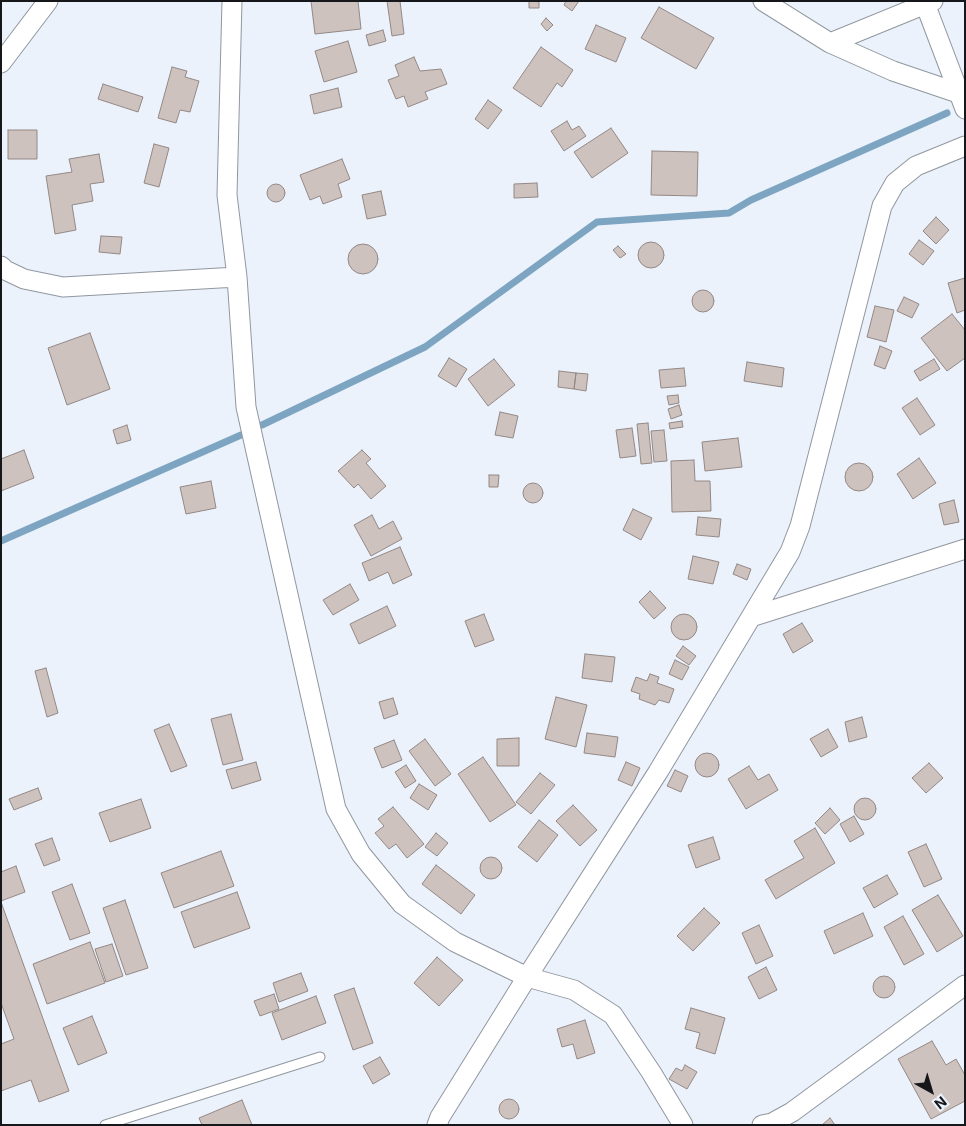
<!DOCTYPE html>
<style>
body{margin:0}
#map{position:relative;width:966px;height:1126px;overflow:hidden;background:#ebf2fb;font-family:Inter,sans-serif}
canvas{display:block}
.frame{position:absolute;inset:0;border:2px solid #15171b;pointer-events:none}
.north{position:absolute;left:906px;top:1066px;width:50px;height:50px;-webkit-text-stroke:4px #ebf2fb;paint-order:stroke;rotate:141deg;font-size:14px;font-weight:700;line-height:20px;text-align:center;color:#15171b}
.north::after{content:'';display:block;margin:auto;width:18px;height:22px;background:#15171b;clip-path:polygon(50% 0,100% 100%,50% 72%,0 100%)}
</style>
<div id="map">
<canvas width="966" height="1126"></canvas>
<div class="frame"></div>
<div class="north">N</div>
</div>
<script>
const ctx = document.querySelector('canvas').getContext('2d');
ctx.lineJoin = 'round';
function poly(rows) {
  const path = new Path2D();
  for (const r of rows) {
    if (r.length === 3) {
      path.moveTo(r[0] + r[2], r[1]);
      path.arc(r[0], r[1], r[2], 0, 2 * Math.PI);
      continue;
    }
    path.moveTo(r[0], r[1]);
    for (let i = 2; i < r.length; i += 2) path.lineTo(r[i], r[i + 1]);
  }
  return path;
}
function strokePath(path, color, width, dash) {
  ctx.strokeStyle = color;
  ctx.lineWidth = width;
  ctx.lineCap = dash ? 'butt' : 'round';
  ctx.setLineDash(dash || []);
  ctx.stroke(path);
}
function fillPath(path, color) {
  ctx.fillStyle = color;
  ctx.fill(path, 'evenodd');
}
strokePath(poly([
 [262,425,425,347,597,222,729,213,751,200,947,113],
 [1,541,241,435]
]), '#7da5c2', 7);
const building = poly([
 [311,1,358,1,361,29,315,34,311,1],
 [387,1,400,1,404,34,392,36,387,1],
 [529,1,539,1,539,8,529,8,529,1],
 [566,1,579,1,572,11,564,5,566,1],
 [659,7,714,38,696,69,641,38,659,7],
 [546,18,553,25,547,31,541,24,546,18],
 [596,25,626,38,616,62,585,49,596,25],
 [383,30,386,41,369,46,366,35,383,30],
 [348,41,357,72,324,82,315,51,348,41],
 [541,47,573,70,562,87,557,83,541,107,513,88,541,47],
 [414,57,420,71,441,69,447,84,425,92,428,99,408,107,404,96,396,99,388,80,399,76,395,65,414,57],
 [172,67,187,71,185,77,199,81,190,112,180,110,176,123,158,118,172,67],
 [103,84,143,97,138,112,98,99,103,84],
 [338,88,342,107,314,114,310,95,338,88],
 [488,100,502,110,488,129,475,119,488,100],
 [567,121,572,130,579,126,586,136,564,151,551,131,567,121],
 [611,128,628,153,592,178,574,152,611,128],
 [8,130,37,130,37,159,8,159,8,130],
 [154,144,169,148,159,187,144,183,154,144],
 [652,151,698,152,697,196,651,195,652,151],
 [99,154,104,182,90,184,93,201,72,205,76,230,55,234,46,176,72,172,69,159,99,154],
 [342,159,350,179,338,184,342,197,323,204,320,196,310,200,300,175,342,159],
 [537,183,538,197,514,198,514,184,537,183],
 [276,193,9],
 [381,191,386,215,367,219,362,195,381,191],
 [936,217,949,230,936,244,923,231,936,217],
 [101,236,122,237,120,254,99,252,101,236],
 [919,240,934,251,923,265,909,254,919,240],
 [651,255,13],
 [363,259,15],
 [618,246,626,254,620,258,613,250,618,246],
 [965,278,965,310,957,313,948,283,965,278],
 [703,301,11],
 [904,297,919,304,912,318,897,311,904,297],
 [875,306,894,310,886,342,867,337,875,306],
 [952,314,965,330,965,358,947,371,921,338,952,314],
 [90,333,110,389,67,405,48,348,90,333],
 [880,346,892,351,885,369,874,365,880,346],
 [449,358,467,369,456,387,438,376,449,358],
 [494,359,515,385,488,406,468,379,494,359],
 [934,359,940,369,920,381,914,371,934,359],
 [747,362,784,368,782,387,744,381,747,362],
 [684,368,686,386,661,388,659,370,684,368],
 [559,371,576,373,574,389,558,387,559,371],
 [576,373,588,374,586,391,574,389,576,373],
 [678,395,679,403,669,405,667,396,678,395],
 [917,398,935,425,920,435,902,408,917,398],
 [679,405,682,415,671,419,668,409,679,405],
 [500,412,518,416,513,438,495,435,500,412],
 [682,421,683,427,670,429,669,423,682,421],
 [648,423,652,463,641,464,637,424,648,423],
 [127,425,131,440,117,444,113,430,127,425],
 [632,428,636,456,620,458,616,430,632,428],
 [664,430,667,461,654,462,651,431,664,430],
 [738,438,742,467,705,471,702,442,738,438],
 [24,450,34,478,1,491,1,459,24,450],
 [362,450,371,459,366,463,386,486,371,499,358,484,354,488,338,471,362,450],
 [919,458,936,483,913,499,897,474,919,458],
 [694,460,695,481,710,481,711,511,672,512,671,461,694,460],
 [859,477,14],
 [489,475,499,475,498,487,489,487,489,475],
 [211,481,216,508,186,514,180,487,211,481],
 [533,493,10],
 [954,500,959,522,944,525,939,504,954,500],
 [633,509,652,518,641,540,623,530,633,509],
 [372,515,379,529,393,521,402,539,371,556,354,525,372,515],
 [698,517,721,519,719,537,696,535,698,517],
 [400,547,412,575,393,584,388,572,369,581,362,563,400,547],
 [693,556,719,562,713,584,688,579,693,556],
 [737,564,751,569,747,580,733,574,737,564],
 [350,584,359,600,333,615,323,600,350,584],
 [650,591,666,608,654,619,639,602,650,591],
 [387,606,396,626,359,644,350,624,387,606],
 [684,627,13],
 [484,614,494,640,475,647,465,621,484,614],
 [802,623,813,641,793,653,783,634,802,623],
 [683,646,696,656,689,665,676,656,683,646],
 [585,654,615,657,612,682,582,678,585,654],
 [675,660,689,667,682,680,669,674,675,660],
 [46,668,58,713,47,717,35,671,46,668],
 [650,674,659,677,657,683,674,689,669,703,659,700,655,705,639,699,640,694,631,691,636,677,647,681,650,674],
 [556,697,587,705,576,747,545,739,556,697],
 [393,698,398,714,384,719,379,702,393,698],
 [231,714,243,760,223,765,211,719,231,714],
 [862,717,867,737,849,742,845,722,862,717],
 [169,724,187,766,171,772,154,730,169,724],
 [828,729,838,747,821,757,810,739,828,729],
 [587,733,618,737,615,757,584,753,587,733],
 [519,738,519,766,497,766,497,739,519,738],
 [425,739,451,774,435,786,409,751,425,739],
 [394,740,402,760,382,768,374,748,394,740],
 [707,765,12],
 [483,757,516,805,490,822,458,774,483,757],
 [256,762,261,780,232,789,226,770,256,762],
 [626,762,640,768,632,786,618,780,626,762],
 [929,763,943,778,926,793,912,778,929,763],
 [406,765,416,781,405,788,395,772,406,765],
 [749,766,758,780,769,774,778,790,746,809,728,779,749,766],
 [675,770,688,776,681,792,667,786,675,770],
 [540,773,555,785,531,814,516,802,540,773],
 [419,784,437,795,428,810,410,798,419,784],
 [38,788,42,799,14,810,9,799,38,788],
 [865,809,11],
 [141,799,151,828,110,842,99,813,141,799],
 [573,805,597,830,580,846,556,821,573,805],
 [393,807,424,844,407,858,396,844,389,849,375,833,384,826,378,819,393,807],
 [830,808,840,820,825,834,815,823,830,808],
 [854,816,864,834,850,842,840,824,854,816],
 [539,820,558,835,537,862,518,847,539,820],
 [815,828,835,863,776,899,765,880,804,858,794,841,815,828],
 [436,833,448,843,437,856,425,847,436,833],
 [713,837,720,859,696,868,688,845,713,837],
 [52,838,60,860,44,866,35,844,52,838],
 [926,844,942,879,924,887,908,852,926,844],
 [221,851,234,886,174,908,161,873,221,851],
 [491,868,11],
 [436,865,475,895,461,914,422,884,436,865],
 [16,866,25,892,1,901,1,872,16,866],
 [887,875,898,894,874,908,863,888,887,875],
 [72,884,90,933,70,940,52,892,72,884],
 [237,892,250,928,194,948,181,912,237,892],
 [938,895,963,936,937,952,912,910,938,895],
 [125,900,148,968,126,975,103,908,125,900],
 [1,902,69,1091,39,1102,31,1080,1,1091,1,1044,14,1039,1,1003,1,902],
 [704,908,720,923,693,951,677,936,704,908],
 [863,913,873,936,834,954,824,931,863,913],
 [903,916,924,954,904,965,884,927,903,916],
 [759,925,773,956,756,964,742,933,759,925],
 [90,942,105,983,47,1004,33,964,90,942],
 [112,944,123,976,106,982,95,949,112,944],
 [437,957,463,980,439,1006,414,983,437,957],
 [766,967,777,990,759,999,748,977,766,967],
 [301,973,308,991,279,1002,273,983,301,973],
 [884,987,11],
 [354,988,373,1043,353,1050,334,995,354,988],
 [274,994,279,1009,260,1016,254,1001,274,994],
 [316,996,326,1023,282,1040,272,1013,316,996],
 [691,1008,725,1018,715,1054,696,1048,700,1033,685,1029,691,1008],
 [92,1016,107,1053,78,1065,63,1028,92,1016],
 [585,1020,595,1053,577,1059,573,1044,562,1047,557,1029,585,1020],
 [932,1041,946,1065,956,1059,965,1075,965,1101,931,1119,898,1059,932,1041],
 [380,1057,390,1074,373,1084,363,1066,380,1057],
 [685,1065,697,1072,687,1089,669,1079,676,1068,682,1071,685,1065],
 [509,1109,10],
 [242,1100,252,1125,202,1125,199,1118,242,1100],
 [830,1118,835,1125,822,1125,830,1118]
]);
fillPath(building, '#cec2bf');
strokePath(building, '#938885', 1);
const service = poly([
 [105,1125,320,1057]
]);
const minor = poly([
 [232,1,227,195,237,277,246,407,336,809,361,854,402,904,455,942,527,977,574,990,613,1015,651,1072,683,1125],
 [763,1,830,43,893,71,958,93],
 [924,1,965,109],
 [830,43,933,1],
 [1,63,48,1],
 [1,266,5,270,24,279,63,287,237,277],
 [751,617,965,549],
 [437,1125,440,1117,527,977,658,772,790,552,800,526,882,206,895,183,916,166,965,146],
 [762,1125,772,1123,792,1112,965,985]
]);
strokePath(service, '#91979f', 11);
strokePath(minor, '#91979f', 21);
strokePath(service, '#fff', 9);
strokePath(minor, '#fff', 19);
</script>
